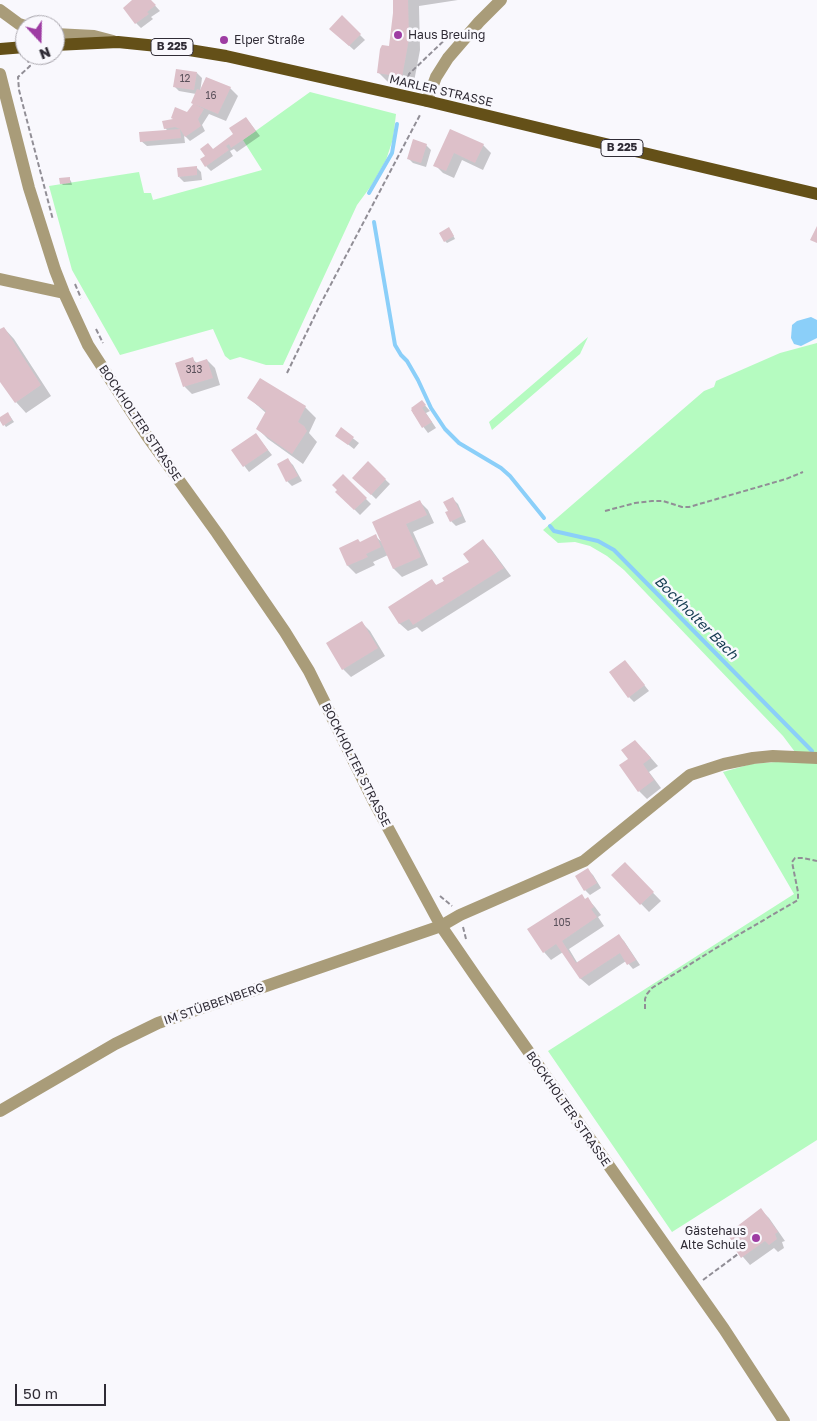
<!DOCTYPE html>
<meta charset="utf-8">
<style>
body{margin:0}
#map{position:relative;width:817px;height:1421px;overflow:hidden;background:#f9f8fd;font-family:"Golos Text",sans-serif}
canvas{display:block}
.north{position:absolute;left:15px;top:15px;width:50px;height:50px;box-sizing:border-box;background:#f9f8fd;border:1px solid #a9a6ad;border-radius:50%;rotate:159deg;font-size:14px;font-weight:700;line-height:20px;text-align:center;color:#302c36}
.north::after{content:'';display:block;margin:auto;width:18px;height:22px;background:#9e3ca3;clip-path:polygon(50% 0,100% 100%,50% 72%,0 100%)}
.scale{position:absolute;left:15px;top:1384px;width:91px;height:22px;box-sizing:border-box;border:2px solid #302c36;border-top:0;padding-left:6px;font-size:15px;line-height:18px;white-space:nowrap;color:#302c36;-webkit-text-stroke:4px #f9f8fd;paint-order:stroke}
</style>
<div id="map">
<canvas width="817" height="1421"></canvas>
<div class="north">N</div>
<div class="scale">50 m</div>
</div>
<script>
const ctx = document.querySelector('canvas').getContext('2d');
ctx.lineJoin = 'round';
function fillPath(path, color) {
  ctx.fillStyle = color;
  ctx.fill(path, 'evenodd');
}
function poly(rows) {
  const path = new Path2D();
  for (const r of rows) {
    path.moveTo(r[0], r[1]);
    for (let i = 2; i < r.length; i += 2) path.lineTo(r[i], r[i + 1]);
  }
  return path;
}
function strokePath(path, color, width, dash) {
  ctx.strokeStyle = color;
  ctx.lineWidth = width;
  ctx.lineCap = dash ? 'butt' : 'round';
  ctx.setLineDash(dash || []);
  ctx.stroke(path);
}
function drawText(font, color, halo, rows, align = 'center') {
  ctx.font = font + ' "Golos Text",sans-serif';
  ctx.lineWidth = 5;
  ctx.setLineDash([]);
  ctx.textBaseline = 'middle';
  ctx.strokeStyle = halo;
  ctx.fillStyle = color;
  for (const [text, x, y, turn = 0] of rows) {
    ctx.save();
    ctx.translate(x, y);
    ctx.rotate((+turn || 0) * Math.PI / 180);
    ctx.textAlign = isNaN(turn) ? turn : align;
    if (halo) ctx.strokeText(text, 0, 0);
    ctx.fillText(text, 0, 0);
    ctx.restore();
  }
}
fillPath(poly([
 [310,92,396,114,393,139,386,160,371,186,357,205,283,365,266,365,240,357,230,360,225,356,213,329,120,355,72,270,49,186,139,172,144,193,151,193,153,200,262,170,243,140],
 [588,337,580,354,492,430,489,422],
 [817,343,817,1140,672,1232,548,1051,794,894,723,772,751,764,801,760,783,736,624,570,607,556,590,546,575,542,558,543,543,530,704,391,714,387,716,381,780,353]
]), '#b5fbc0');
fillPath(poly([
 [811,317,817,320,817,338,801,346,794,344,791,338,792,325,797,321]
]), '#8bcff9');
fillPath(poly([
 [134,0,150,0,160,11,151,17,153,19,141,28,136,23],
 [394,0,458,0,419,6,420,50,413,87,389,83,378,72,390,47,394,13],
 [342,17,365,40,354,50,336,34],
 [197,73,202,78,200,93,230,88,238,96,226,121,209,114,202,125,205,131,190,141,184,135,185,143,147,146,141,141,168,131,165,128,174,120,187,114,194,104,196,94,179,91,174,86],
 [246,118,260,136,237,152,234,149,230,151,233,156,211,171,206,166,213,150,235,134],
 [451,130,483,145,491,153,483,170,462,160,454,178,443,173,435,165],
 [426,145,431,150,426,167,413,163,408,158],
 [196,167,201,172,202,180,184,182,179,177],
 [69,179,71,181,72,185,63,185,61,183],
 [451,231,455,239,447,243,445,241],
 [4,328,14,339,51,396,26,413,16,402,0,380,0,331],
 [192,359,197,363,207,360,215,368,220,385,192,394,185,387,177,364],
 [249,398,305,407,316,418,309,433,317,442,303,464,268,439,257,428,266,413],
 [422,402,430,411,426,413,436,428,428,433,413,413],
 [10,416,14,422,6,427,0,419],
 [341,429,359,443,354,449,336,435],
 [256,435,272,455,249,472,233,451],
 [288,460,293,465,302,481,292,486,287,481],
 [368,463,390,484,376,499,354,478],
 [343,476,371,504,360,515,337,492],
 [453,499,458,504,466,522,456,526,451,521],
 [420,502,428,510,434,523,413,532,428,565,402,577,394,569,388,555,373,562,375,565,356,574,348,566,341,548,360,543,375,536,383,543],
 [483,541,491,549,511,576,422,632,417,627,408,631,400,624,390,607,432,581,437,586,471,562],
 [362,623,370,631,385,656,351,677,343,669],
 [630,667,649,691,634,702,629,697],
 [644,750,658,766,649,772,661,788,647,799,639,791],
 [625,864,661,901,649,912,613,875],
 [588,870,593,875,601,888,590,895,585,890,577,877],
 [588,899,595,907,601,915,598,917,604,926,569,949,578,964,619,936,624,941,640,965,633,969,626,961,589,986,581,979,563,952,551,960,544,952],
 [761,1210,769,1218,785,1241,782,1242,784,1248,778,1252,774,1248,750,1265,737,1250]
]), '#0003');
strokePath(poly([
 [369,193,392,153,397,124],
 [374,222,395,345,401,355,407,361,418,380,431,408,445,429,459,443,501,468,510,476,544,518],
 [550,526,554,531,598,541,614,550,812,751]
]), '#8bcff9', 4);
fillPath(poly([
 [132,0,151,0,156,5,147,12,149,14,135,24,123,8],
 [393,0,408,0,409,39,402,77,377,73,380,49,382,45,389,46,393,13],
 [342,15,361,34,349,46,329,29],
 [176,69,197,72,194,90,173,87],
 [206,77,231,87,218,114,194,104,204,109,198,119,201,126,185,137,180,129,175,127,164,129,162,121,173,119,171,118,175,107,187,112,193,104,191,103,197,89,200,90],
 [246,117,256,131,231,148,229,144,226,146,229,150,205,167,200,159,205,156,200,149,208,143,213,149,233,134,229,128],
 [180,129,181,138,140,142,139,132],
 [450,129,484,144,475,163,454,153,446,171,433,166],
 [413,139,427,144,421,163,407,159],
 [197,166,197,175,178,177,177,168],
 [70,177,70,183,60,184,59,178],
 [817,226,817,243,810,240],
 [449,227,454,236,444,242,439,233],
 [4,327,41,385,15,403,0,382,0,329],
 [193,357,195,363,207,359,213,378,183,387,175,363],
 [260,378,306,406,298,422,304,426,307,431,292,454,256,429,266,411,247,398],
 [422,400,426,405,422,408,432,422,422,428,411,410,412,409,411,408],
 [8,412,12,420,3,426,0,421,0,417],
 [341,427,354,437,348,445,335,436],
 [256,433,268,450,243,467,231,450],
 [288,458,298,476,286,482,277,464],
 [368,461,386,479,371,495,352,478],
 [343,474,367,498,354,510,335,492,337,490,332,485],
 [453,497,462,516,450,522,445,512,448,511,443,502],
 [420,500,427,515,406,524,421,557,393,569,372,522],
 [376,534,381,547,366,554,368,557,347,566,339,548,358,539,360,542],
 [483,539,504,568,413,625,409,619,399,624,388,607,432,579,436,585,444,581,442,578,469,562,463,554],
 [362,621,378,648,342,670,326,643],
 [625,660,645,685,628,698,609,672],
 [635,740,651,758,643,764,654,780,638,792,619,765,628,759,621,750],
 [625,862,654,892,640,905,611,875],
 [588,868,597,883,584,891,575,876],
 [582,894,585,899,588,897,594,907,591,909,597,917,562,941,576,963,619,934,636,960,627,965,620,953,580,979,556,944,543,953,527,929],
 [761,1208,778,1232,775,1234,777,1239,769,1245,765,1241,741,1258,735,1249,737,1248,727,1234]
]), '#ddc0c9');
strokePath(poly([
 [27,58,30,66,18,77,19,90,53,220],
 [406,84,409,74,454,31],
 [75,284,81,298],
 [96,329,103,343],
 [287,373,320,305,421,113],
 [605,511,635,503,652,501,663,501,682,507,689,507,786,479,803,472],
 [440,896,452,906],
 [463,927,466,939],
 [645,1009,645,999,647,994,652,988,721,945,798,900,798,892,792,862,795,858,803,858,817,861],
 [703,1280,738,1254]
]), '#918e96', 2, [5, 2.5]);
strokePath(poly([
 [0,10,19,24,25,26],
 [55,34,94,36,113,41],
 [0,74,29,188,55,270,64,293,88,345,147,436,217,533,285,632,309,671,374,802,441,926,476,977,724,1329,784,1421],
 [427,101,436,77,448,58,479,22,501,0],
 [0,279,64,293],
 [0,1111,115,1044,158,1023,441,926,460,915,584,861,690,775,724,764,753,758,773,756,817,758]
]), '#a99c79', 12);
strokePath(poly([
 [55,45,118,42,177,48,226,56,427,101,576,137,817,194],
 [0,49,25,47]
]), '#645018', 12);
for (const [x, y, r, color] of [
 [398,35,5,"#9e3ca3"],
 [224,40,5,"#9e3ca3"],
 [756,1238,5,"#9e3ca3"]
]) {
  const dot = new Path2D();
  dot.arc(x, y, r, 0, 2 * Math.PI);
  ctx.fillStyle = color;
  ctx.fill(dot);
  strokePath(dot, '#f9f8fd', 2);
}
drawText('10px', '#5b515b', null, [
 ["12",185,79],
 ["16",211,96],
 ["313",194,370],
 ["105",562,923]
]);
for (const [x, y, w] of [
 [172,47,42],
 [622,148,42]
]) {
  const box = new Path2D();
  box.roundRect(x - w / 2, y - 8.5, w, 17, 4);
  ctx.fillStyle = '#f9f8fd';
  ctx.fill(box);
  strokePath(box, '#302c36', 1);
}
drawText('bold 11px', '#302c36', null, [
 ["B 225",172,47],
 ["B 225",622,148]
]);
drawText('12px', '#302c36', '#f9f8fd', [
 ["Haus Breuing",408,35],
 ["Elper Straße",234,40],
 ["Gästehaus",746,1231,"right"],
 ["Alte Schule",746,1245,"right"]
], 'left');
drawText('12px', '#302c36', '#f9f8fd', [
 ["MARLER STRASSE",441,91,13],
 ["BOCKHOLTER STRASSE",140,423,56],
 ["BOCKHOLTER STRASSE",356,765,63],
 ["IM STÜBBENBERG",214,1004,-19],
 ["BOCKHOLTER STRASSE",568,1109,55]
]);
drawText('italic 14px', '#133a50', '#f9f8fd', [
 ["Bockholter Bach",696,618,45]
]);
</script>
